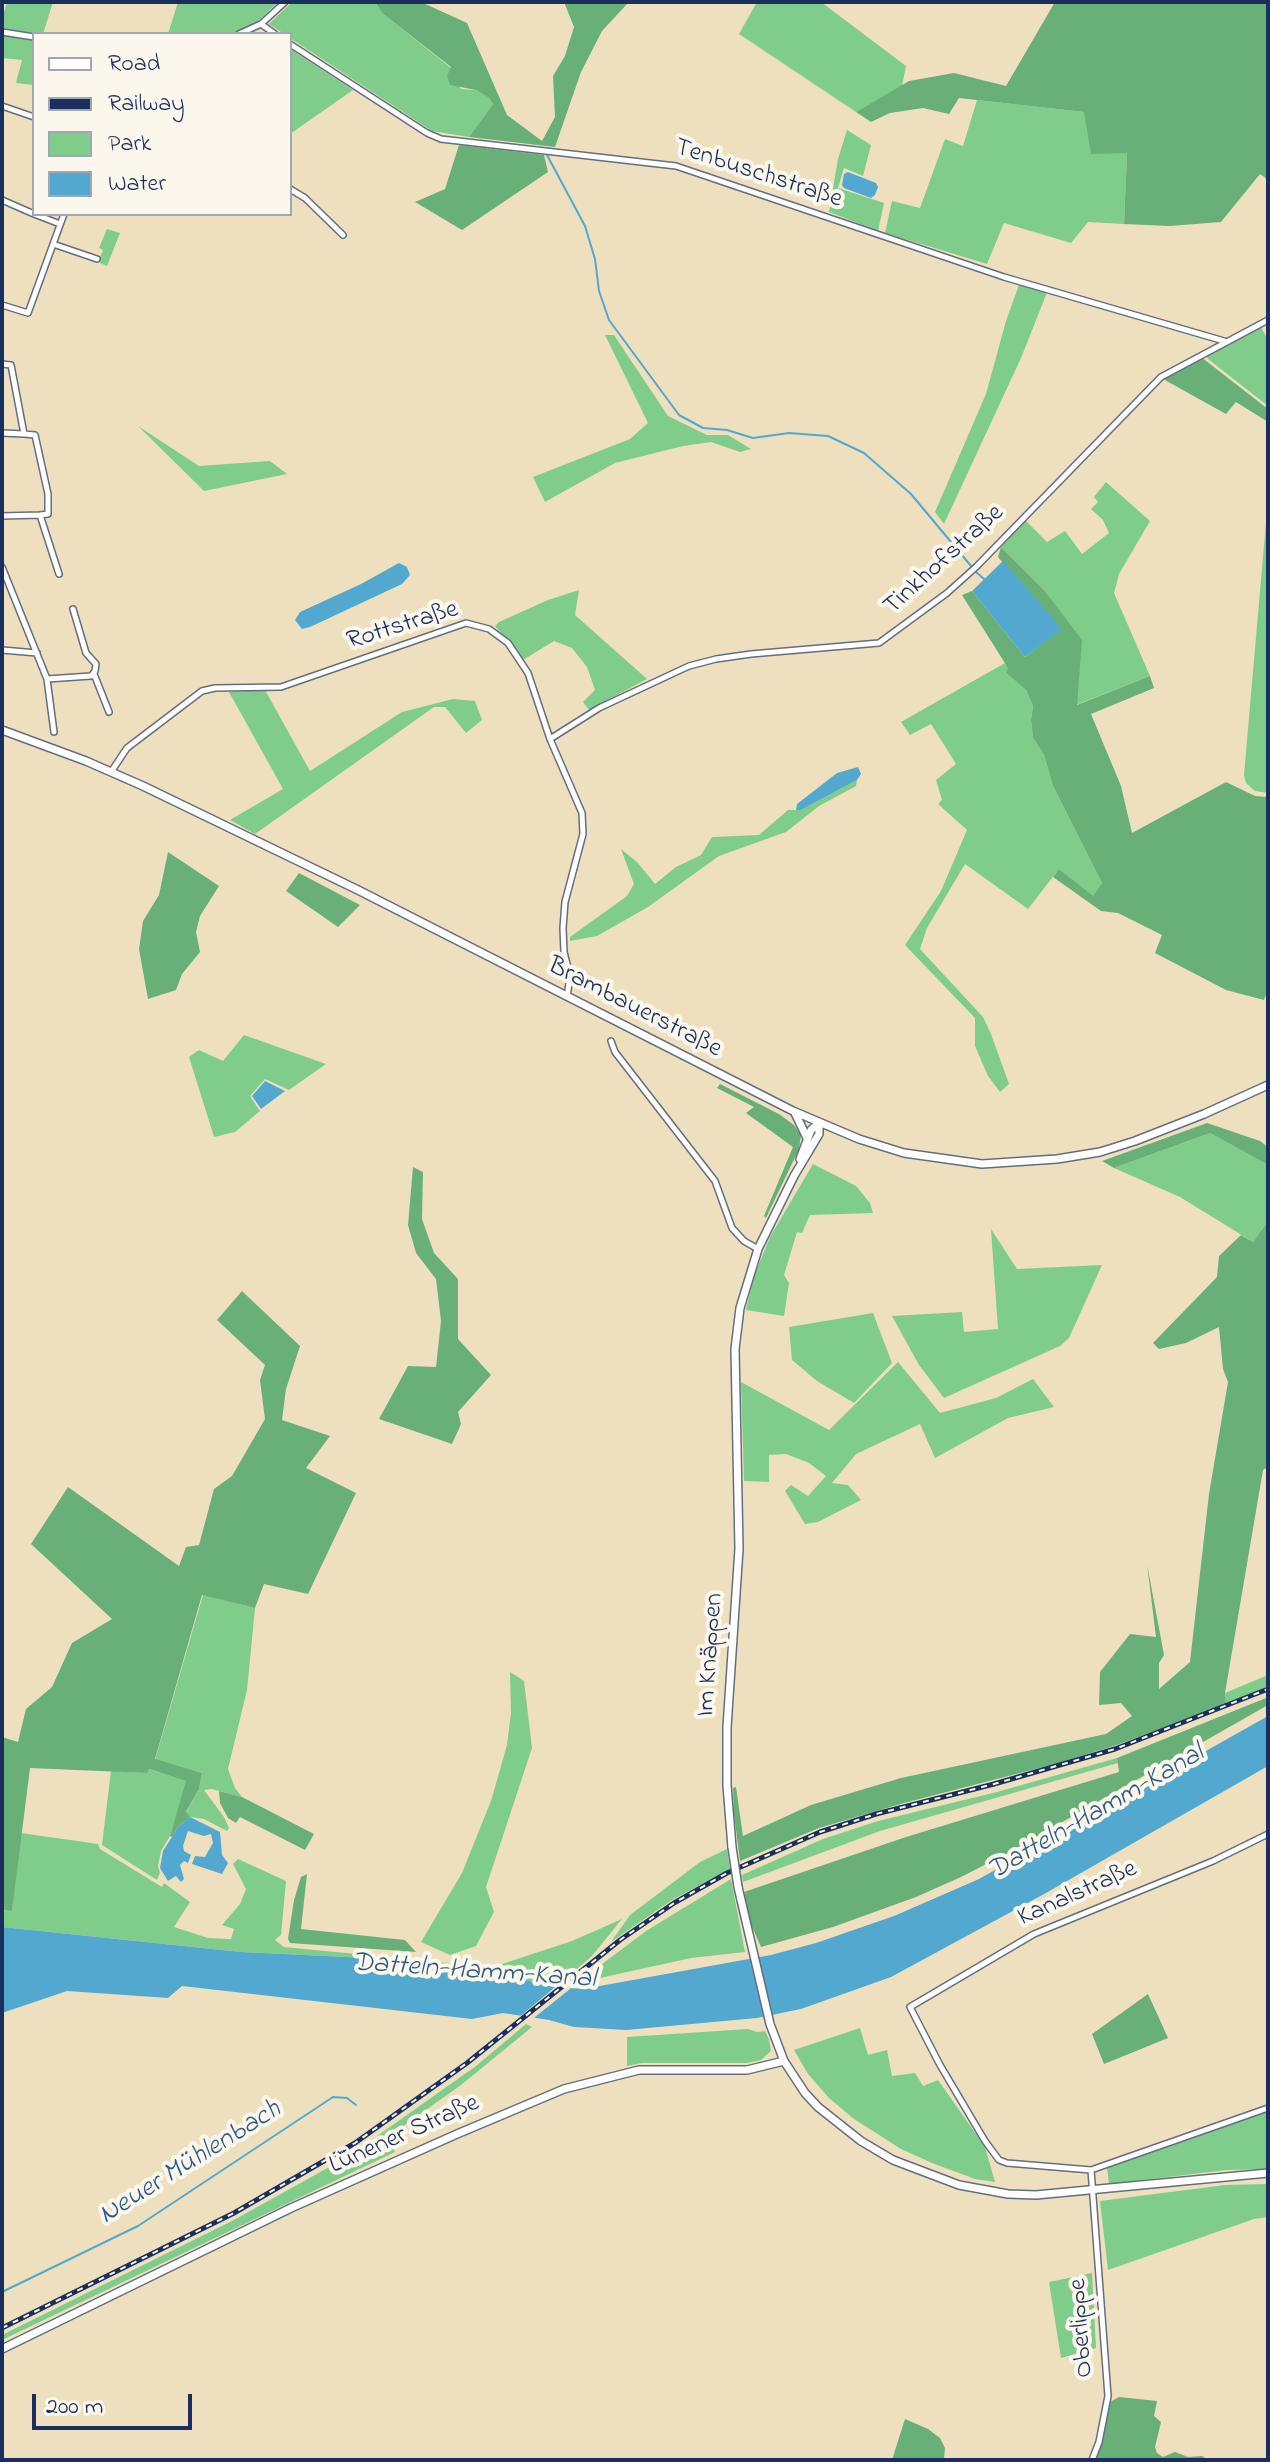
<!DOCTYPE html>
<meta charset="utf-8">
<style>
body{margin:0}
#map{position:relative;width:1270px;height:2462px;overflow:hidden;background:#eee0be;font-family:"Indie Flower",sans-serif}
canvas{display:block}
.frame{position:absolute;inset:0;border:4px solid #1b2f5e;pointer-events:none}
.legend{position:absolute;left:32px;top:32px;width:260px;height:184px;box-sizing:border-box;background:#fbf7ec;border:2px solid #a1a7b3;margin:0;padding:10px 14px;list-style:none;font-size:24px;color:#1b2f5e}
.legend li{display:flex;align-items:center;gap:16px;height:40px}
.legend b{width:40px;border:2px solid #a1a7b3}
.scale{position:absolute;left:32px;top:2394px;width:160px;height:36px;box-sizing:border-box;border:4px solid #1b2f5e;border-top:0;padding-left:10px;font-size:24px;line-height:28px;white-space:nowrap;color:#1b2f5e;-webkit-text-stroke:6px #fbf7ec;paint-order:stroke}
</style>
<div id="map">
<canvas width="1270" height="2462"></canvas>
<div class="frame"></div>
<ul class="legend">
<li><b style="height:10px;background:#fff"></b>Road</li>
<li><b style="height:10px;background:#1b2f5e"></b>Railway</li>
<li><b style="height:22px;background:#80cc8b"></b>Park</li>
<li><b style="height:22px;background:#53a8cf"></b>Water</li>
</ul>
<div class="scale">200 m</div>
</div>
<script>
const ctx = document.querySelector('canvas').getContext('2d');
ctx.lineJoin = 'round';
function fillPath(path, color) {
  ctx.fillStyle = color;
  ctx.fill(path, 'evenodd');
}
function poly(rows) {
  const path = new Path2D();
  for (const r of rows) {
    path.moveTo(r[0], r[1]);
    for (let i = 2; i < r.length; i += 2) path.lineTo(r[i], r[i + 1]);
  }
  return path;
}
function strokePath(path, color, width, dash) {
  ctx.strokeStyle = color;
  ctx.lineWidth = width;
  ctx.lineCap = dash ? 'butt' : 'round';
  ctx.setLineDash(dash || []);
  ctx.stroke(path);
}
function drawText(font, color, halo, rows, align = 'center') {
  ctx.font = font + ' "Indie Flower",sans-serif';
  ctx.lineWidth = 8;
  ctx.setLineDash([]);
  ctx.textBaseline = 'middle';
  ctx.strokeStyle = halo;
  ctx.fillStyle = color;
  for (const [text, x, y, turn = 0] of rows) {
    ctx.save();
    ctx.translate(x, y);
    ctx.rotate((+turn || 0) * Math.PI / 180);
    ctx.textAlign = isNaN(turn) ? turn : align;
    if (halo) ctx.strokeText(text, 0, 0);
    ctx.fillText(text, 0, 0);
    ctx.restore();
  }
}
fillPath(poly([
 [7,2,53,2,43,34,2,30,2,18],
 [178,2,278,2,258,21,231,34,168,34],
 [292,2,375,2,383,14,451,68,461,89,476,90,489,98,493,104,469,137,432,131,290,38,290,34,284,34,269,24],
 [757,2,821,2,906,66,902,86,856,112,739,34],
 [2,34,34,39,34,85,16,83,22,60,2,58],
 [290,49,353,90,290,134],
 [977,100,1084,112,1127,153,1124,224,1088,222,1071,243,1004,223,987,264,885,233,892,201,920,208,945,139,963,146],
 [847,130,871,145,863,176,844,168,838,188,884,203,878,231,829,212,838,159],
 [107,229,120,233,107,266,98,262,103,250,99,248],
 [1020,282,1048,290,1021,358,944,524,935,512,986,394,1006,321],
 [1261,327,1268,340,1268,406,1208,359,1206,355],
 [605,335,614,335,668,416,707,435,728,435,751,449,740,452,711,442,683,446,615,463,545,502,533,477,630,439,648,423],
 [138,426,199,466,270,461,287,474,204,491],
 [1106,482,1150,521,1119,574,1114,593,1150,676,1076,705,1081,640,1045,591,1001,547,1025,520,1047,542,1065,531,1082,554,1109,533,1103,520,1091,509,1098,502,1094,497],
 [1268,499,1268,793,1255,791,1246,783,1244,775],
 [579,590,575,615,647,679,589,710,583,702,595,690,587,667,572,648,554,641,523,660,495,626,499,622,548,600],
 [1005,663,1009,668,1006,673,1026,690,1033,706,1031,720,1033,738,1044,755,1053,786,1102,883,1093,897,1059,869,1028,909,965,864,927,928,920,949,983,1017,991,1034,1009,1084,1000,1092,988,1076,975,1046,975,1018,905,945,941,891,967,830,938,804,942,800,936,780,956,764,931,724,910,735,901,722],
 [265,690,310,771,402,712,453,699,475,701,482,720,466,733,445,707,434,707,255,834,230,820,283,789,229,692],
 [857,780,856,786,819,806,786,832,719,856,648,907,597,936,570,941,570,937,627,896,634,884,621,849,638,863,655,884,676,867,701,855,712,837,759,835,788,810,801,810],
 [244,1035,326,1064,289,1090,265,1079,250,1096,260,1111,235,1132,214,1137,189,1057,199,1050,223,1061],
 [1210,1133,1268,1165,1268,1221,1253,1242,1180,1197,1114,1168],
 [813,1164,856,1186,870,1203,873,1213,810,1215,802,1233,797,1232,784,1275,789,1283,784,1316,746,1310,754,1276,770,1237],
 [991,1229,1017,1269,1102,1265,1069,1338,1060,1346,944,1398,919,1365,892,1316,962,1312,964,1332,998,1329],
 [873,1313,892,1363,854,1403,817,1381,792,1360,789,1327],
 [898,1362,940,1413,996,1398,1033,1379,1054,1407,1008,1418,935,1458,920,1424,856,1454,832,1483,848,1485,861,1500,818,1522,805,1524,785,1491,791,1485,808,1496,826,1476,809,1463,786,1454,769,1455,769,1482,744,1481,741,1382,829,1430],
 [203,1595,255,1608,247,1690,228,1769,235,1788,242,1797,212,1789,204,1790,224,1817,229,1828,227,1831,204,1819,190,1817,186,1813,199,1789,202,1773,155,1760],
 [510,1672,524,1681,532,1748,486,1887,494,1912,476,1946,450,1955,421,1942,462,1873,491,1801,507,1745,511,1713],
 [1268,1675,1268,1686,1226,1705,1225,1693],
 [1117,1758,1118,1763,880,1831,743,1882,742,1875,823,1839,878,1821,997,1792],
 [148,1769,187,1781,170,1836,161,1851,158,1866,160,1873,157,1880,102,1845,111,1771,146,1773],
 [21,1833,98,1844,100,1849,162,1887,164,1883,190,1902,174,1927,208,1938,231,1939,234,1929,222,1925,240,1904,246,1889,233,1864,238,1859,286,1881,281,1935,275,1940,284,1947,480,1966,502,1964,572,1941,622,1919,592,1956,566,1978,559,1980,556,1987,541,1985,504,1972,479,1974,368,1958,241,1952,2,1927,2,1909,12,1910],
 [727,1849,730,1869,672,1900,611,1942,630,1915,700,1862],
 [731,1879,745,1952,691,1958,577,1983,646,1931],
 [526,2024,532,2027,461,2085,388,2137,395,2152,2,2340,2,2335,234,2220,349,2156,476,2066],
 [860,2028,868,2055,887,2050,892,2076,915,2073,923,2086,938,2080,985,2147,995,2182,975,2179,932,2163,901,2149,854,2119,829,2098,808,2074,794,2050],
 [748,2029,757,2032,765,2031,769,2039,771,2051,761,2060,747,2063,642,2063,627,2066,627,2037],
 [1268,2111,1268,2169,1227,2170,1109,2184,1107,2167],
 [1268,2184,1268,2217,1254,2219,1108,2270,1100,2201,1225,2185],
 [1092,2273,1096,2348,1061,2358,1049,2282]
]), '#80cc8b');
fillPath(poly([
 [375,2,421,2,467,23,507,115,542,141,555,117,553,76,565,56,574,27,564,2,629,2,602,31,581,72,555,147,469,137,493,104,489,98,476,90,450,85,447,76,451,67,383,14],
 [1055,2,1268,2,1268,180,1260,174,1221,222,1170,226,1124,224,1127,153,1091,154,1084,112,959,98,949,114,923,108,890,113,871,122,856,112,909,81,954,73,1006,86],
 [459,145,544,155,548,172,462,230,415,202,445,189],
 [1201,357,1268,409,1268,422,1236,402,1226,414,1163,379],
 [1001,547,1045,591,1082,640,1077,705,1150,676,1154,688,1091,714,1121,786,1132,833,1226,782,1255,796,1268,797,1268,989,1264,1000,1226,990,1155,953,1162,935,1118,913,1101,911,1053,877,1059,869,1093,896,1102,883,1053,786,1044,755,1033,738,1031,720,1033,706,1026,690,1006,673,1008,668,962,595,972,591,1025,657,1061,629,998,557],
 [168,852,219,886,200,916,196,932,200,952,182,974,176,990,148,999,139,949,143,921,159,895],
 [299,873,360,905,338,927,286,891],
 [720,1084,779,1114,794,1125,801,1135,799,1149,766,1218,764,1216,793,1147,746,1113,754,1107,717,1088],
 [1207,1123,1260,1141,1268,1147,1268,1165,1210,1133,1114,1168,1102,1161],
 [413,1167,423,1172,422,1219,434,1253,458,1279,458,1339,491,1375,458,1412,461,1424,452,1444,379,1419,408,1366,436,1367,441,1321,436,1279,416,1253,408,1225],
 [1268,1221,1268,1467,1263,1470,1225,1693,1226,1705,1114,1746,1055,1764,904,1803,819,1828,740,1861,734,1814,733,1788,736,1787,743,1836,811,1805,901,1778,1106,1734,1132,1716,1121,1703,1099,1705,1100,1672,1130,1634,1156,1637,1147,1564,1164,1655,1159,1663,1159,1689,1190,1662,1209,1494,1228,1382,1223,1369,1219,1327,1186,1343,1159,1349,1153,1343,1217,1277,1219,1256,1241,1235,1253,1242],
 [242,1291,300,1346,286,1389,282,1420,330,1436,306,1468,356,1493,308,1594,264,1584,255,1608,202,1595,155,1759,202,1773,199,1789,186,1812,190,1817,179,1826,172,1837,170,1836,186,1781,149,1769,147,1773,30,1768,12,1911,2,1909,2,1737,18,1742,26,1709,52,1687,72,1643,112,1619,31,1544,68,1487,179,1566,186,1547,199,1545,214,1489,232,1476,265,1419,260,1380,265,1365,217,1320],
 [1266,1698,1268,1705,1008,1853,961,1877,916,1897,833,1927,761,1947,750,1922,744,1892,906,1837,1119,1772,1117,1758],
 [219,1791,242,1797,314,1834,305,1850,240,1817,236,1823,228,1818,220,1803],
 [307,1874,301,1929,405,1940,416,1952,290,1943,288,1939,294,1900,301,1877],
 [1148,1994,1168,2038,1104,2064,1092,2034],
 [1119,2397,1157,2401,1154,2416,1161,2422,1155,2447,1157,2453,1163,2457,1175,2452,1188,2457,1202,2456,1209,2460,1095,2460,1101,2443,1106,2412,1110,2402],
 [905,2419,928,2429,940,2438,945,2448,944,2460,892,2460]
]), '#68b077');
fillPath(poly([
 [848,172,876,183,878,187,875,195,871,198,844,188,842,185,844,174],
 [1003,561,1062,629,1025,657,972,591],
 [399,563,407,567,410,575,402,584,310,627,302,629,295,620,300,612,361,584],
 [858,767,861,774,857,780,801,810,796,810,797,804,837,773],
 [265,1081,285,1091,261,1109,252,1096],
 [1268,1716,1268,1766,1046,1893,891,1977,801,2009,757,2018,626,2030,574,2027,549,2020,503,2013,472,2019,182,1986,168,1998,67,1991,2,2013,2,1927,241,1952,368,1958,479,1974,504,1972,541,1985,583,1989,771,1955,816,1943,894,1916,979,1879],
 [190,1817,220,1832,222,1855,228,1863,222,1874,192,1864,195,1856,205,1857,213,1843,211,1834,204,1836,188,1831,183,1846,184,1851,191,1855,188,1863,184,1861,180,1865,184,1879,181,1882,176,1876,168,1881,160,1868,163,1851,179,1826]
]), '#53a8cf');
fillPath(poly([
 [560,1983,575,1985,530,2021,517,2019]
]), '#eee0be');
strokePath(poly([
 [547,155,585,226,595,259,599,291,609,320,679,415,703,428,727,430,753,438,789,433,828,436,864,453,911,494,971,566],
 [976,572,984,579],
 [2,2292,138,2226,333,2097,347,2098,356,2105]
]), '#53a8cf', 2);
const street = poly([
 [261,24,275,34],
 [2,32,34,37],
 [239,34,261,24,285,2],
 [290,44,427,133,441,139,676,166,1004,277,1224,341],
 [2,106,34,117],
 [290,189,305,198,343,235],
 [2,200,34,214],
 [34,214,60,224],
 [53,244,97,259],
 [2,305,28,313,64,214],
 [2,364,11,365,24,434,35,435,48,494,48,514,40,515],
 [2,433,24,434],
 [2,516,40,515,59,574],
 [2,567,47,679,54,732],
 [2,650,37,653],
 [94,674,109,712],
 [47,679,91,676,95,671,96,664,86,653,73,609],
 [550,739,599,708,689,666,716,659,751,654,879,643,947,593,976,567,1161,377,1268,320],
 [111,772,127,748,202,691,215,688,281,687,466,623,489,629,508,643,528,673,550,739,582,813,583,834,565,902,563,928,564,952,570,976,567,997],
 [611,1041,615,1052,715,1181,732,1228,744,1241,758,1249],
 [1268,1834,1213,1861,1034,1934,910,2007,940,2065,985,2141,999,2160,1007,2163,1091,2170,1268,2108],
 [1091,2170,1108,2396,1099,2442,1092,2460]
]);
const secondary = poly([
 [2,730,86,761,143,786,358,890,793,1111,859,1139,904,1153,982,1164,1057,1159,1100,1152,1135,1141,1204,1114,1268,1085],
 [795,1113,807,1138],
 [800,1159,811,1130,819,1123],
 [732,1847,727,1785,727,1727,739,1549,735,1349,740,1308,758,1249,794,1176,819,1134,819,1123],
 [738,1887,770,2024,784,2061,805,2093,818,2107,861,2141,893,2160,959,2185,1008,2194,1036,2195,1268,2173],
 [2,2349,291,2208,457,2134,564,2089,639,2070,747,2070,784,2061]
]);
strokePath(street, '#656d80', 8);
strokePath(secondary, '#656d80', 10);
strokePath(street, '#fff', 5);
strokePath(secondary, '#fff', 7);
const rail = poly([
 [2,2328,234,2213,355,2143,467,2063,620,1940,674,1903,727,1873,820,1832,876,1814,994,1784,1115,1749,1268,1689]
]);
strokePath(rail, '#1b2f5e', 5);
strokePath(rail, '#fbf7ec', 2, [6]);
const secondaryBridge = poly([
 [732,1847,738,1887]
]);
strokePath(secondaryBridge, '#656d80', 10, []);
strokePath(secondaryBridge, '#fff', 7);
drawText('26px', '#1b2f5e', '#fbf7ec', [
 ["Tenbuschstraße",758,175,18],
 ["Tinkhofstraße",945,561,-42],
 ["Rottstraße",403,627,-17],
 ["Brambauerstraße",634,1009,27],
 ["Im Knäppen",712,1655,-86],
 ["Kanalstraße",1078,1895,-24],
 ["Lünener Straße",405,2136,-24],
 ["Oberlippe",1083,2328,-94]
]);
drawText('italic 28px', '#2f5986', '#fbf7ec', [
 ["Datteln-Hamm-Kanal",1097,1814,-30],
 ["Datteln-Hamm-Kanal",474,1973,4],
 ["Neuer Mühlenbach",191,2164,-32]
]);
</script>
